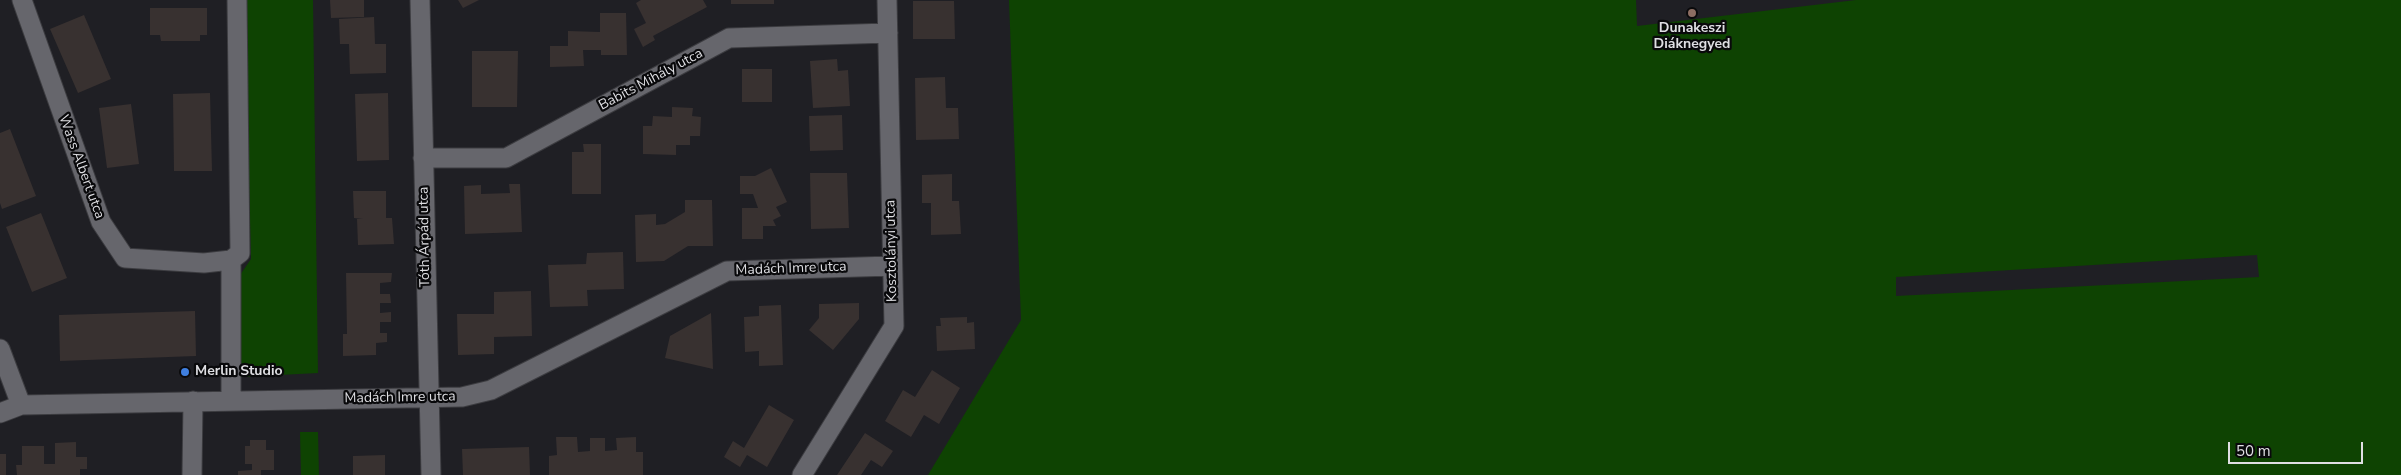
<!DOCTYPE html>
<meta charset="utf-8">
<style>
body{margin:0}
#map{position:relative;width:2401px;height:475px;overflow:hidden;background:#1f1f24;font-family:"Nunito Sans",sans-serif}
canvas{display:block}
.scale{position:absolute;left:2228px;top:442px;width:135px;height:22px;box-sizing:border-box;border:2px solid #dfdfe3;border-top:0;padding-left:6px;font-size:15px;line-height:18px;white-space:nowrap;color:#dfdfe3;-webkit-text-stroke:4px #09090b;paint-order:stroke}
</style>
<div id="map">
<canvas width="2401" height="475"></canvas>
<div class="scale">50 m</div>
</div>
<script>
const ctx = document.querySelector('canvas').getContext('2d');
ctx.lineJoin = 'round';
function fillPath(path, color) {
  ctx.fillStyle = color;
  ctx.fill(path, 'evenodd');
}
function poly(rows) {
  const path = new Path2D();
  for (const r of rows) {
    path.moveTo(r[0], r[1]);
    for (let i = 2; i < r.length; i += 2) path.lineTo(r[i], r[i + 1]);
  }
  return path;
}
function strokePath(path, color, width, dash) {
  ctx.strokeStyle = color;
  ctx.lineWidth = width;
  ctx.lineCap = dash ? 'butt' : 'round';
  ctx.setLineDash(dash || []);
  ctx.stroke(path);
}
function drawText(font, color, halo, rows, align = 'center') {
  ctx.font = font + ' "Nunito Sans",sans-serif';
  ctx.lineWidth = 4.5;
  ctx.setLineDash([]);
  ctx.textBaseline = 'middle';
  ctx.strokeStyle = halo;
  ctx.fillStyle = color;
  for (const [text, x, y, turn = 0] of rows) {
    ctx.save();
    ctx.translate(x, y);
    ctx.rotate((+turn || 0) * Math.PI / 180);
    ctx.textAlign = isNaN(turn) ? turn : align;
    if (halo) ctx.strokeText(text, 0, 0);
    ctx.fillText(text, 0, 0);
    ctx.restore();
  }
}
fillPath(poly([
 [244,0,313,0,318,373,241,377,240,275,251,259],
 [1009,0,1636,0,1637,26,1856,0,2401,0,2401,475,928,475,1021,320],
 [2257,255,2259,277,1896,296,1896,277],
 [300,432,318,432,319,475,301,475]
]), '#0e4302');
fillPath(poly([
 [330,0,364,0,364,17,331,18],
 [458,0,479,0,463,8],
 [641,0,703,0,707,7,653,36,655,40,643,47,634,29,646,23,636,3],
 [731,0,774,0,774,4,731,4],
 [913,1,954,1,955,39,913,39],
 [150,8,207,8,207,35,200,35,200,41,161,41,160,35,150,35],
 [600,13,626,13,627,55,601,55,601,50,583,50,584,66,550,67,550,46,568,46,568,31,600,32],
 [84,15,111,79,78,93,50,29],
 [374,17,375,44,386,44,386,73,350,74,349,44,340,44,339,19],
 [472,51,518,51,517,107,472,107],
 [837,59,838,71,848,70,850,106,813,108,810,61],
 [742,69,772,69,772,102,742,102],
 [945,77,946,108,958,108,959,139,916,140,915,78],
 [210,93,212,171,174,171,173,94],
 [388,93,389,160,357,161,355,94],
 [131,104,139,164,107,168,99,108],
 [672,107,693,108,692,116,701,117,700,136,690,136,690,145,676,145,676,155,643,154,643,126,652,126,653,116,672,117],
 [842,115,843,150,810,151,809,116],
 [10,129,36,196,2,209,0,203,0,133],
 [583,144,601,144,601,194,572,194,572,152,584,152],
 [771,168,787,202,776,207,781,216,773,220,776,226,763,226,763,239,742,239,742,208,758,208,753,194,740,194,740,176,755,176],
 [810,173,847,173,849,228,811,229],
 [952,174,952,201,959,201,961,234,931,235,931,203,922,203,922,175],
 [509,184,520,184,522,232,465,234,464,186,481,185,481,194,510,193],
 [353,191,386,191,386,218,392,218,394,244,358,245,357,219,363,219,354,218],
 [685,200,712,200,713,246,688,246,664,261,636,262,635,215,656,214,656,225,665,224,685,212],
 [41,213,67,278,32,292,6,227],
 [623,252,624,289,587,290,588,306,550,307,548,265,586,264,587,253],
 [346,273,392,273,391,282,380,283,380,294,390,294,391,303,380,303,380,313,391,312,391,322,380,322,380,333,387,333,387,342,376,343,376,355,343,356,343,334,347,334],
 [531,291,532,336,494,337,494,354,458,355,457,314,494,314,494,292],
 [859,303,859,319,833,350,809,330,819,318,819,304],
 [781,305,783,365,759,366,759,351,745,352,744,317,759,316,759,306],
 [195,311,196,356,60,361,59,315],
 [711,313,713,369,665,358,670,336],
 [967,317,967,323,974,322,975,349,937,351,936,326,941,326,940,318],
 [932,370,960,388,939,424,924,415,911,437,885,421,903,390,915,397],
 [769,405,794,420,767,467,747,455,740,467,724,457,733,441,744,448],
 [865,433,893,451,882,467,871,460,861,475,837,475],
 [556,437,577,437,578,452,590,451,590,438,605,438,605,451,617,450,616,438,636,437,636,452,643,452,643,475,549,475,549,456,557,455],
 [250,440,266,440,266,450,274,450,274,470,261,470,261,475,238,475,238,471,252,470,252,464,245,464,245,446,250,446],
 [76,442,76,457,87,457,87,469,80,469,80,475,17,475,16,465,22,465,22,446,44,446,44,464,55,464,55,443],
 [529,447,530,475,463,475,462,449],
 [0,454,6,454,6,475,0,475],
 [385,455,385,475,353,475,353,456]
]), '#383130');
const minor = poly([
 [22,0,101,222,125,258,204,263,231,260,240,253,237,0],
 [420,0,431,475],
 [423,158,506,158,729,38,888,33],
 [231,260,231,401],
 [0,349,21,405],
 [0,413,21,405,462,397,491,390,727,271,892,266],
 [192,475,193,401],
 [802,475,894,326,887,0]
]);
strokePath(minor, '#3c3c40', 21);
strokePath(minor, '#66666c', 19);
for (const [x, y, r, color] of [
 [1692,13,5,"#8d6e63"],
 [185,372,5,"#3f7fe0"]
]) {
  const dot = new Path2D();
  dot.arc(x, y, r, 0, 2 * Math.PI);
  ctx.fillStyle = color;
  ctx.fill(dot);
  strokePath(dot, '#09090b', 2);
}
drawText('bold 14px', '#dfdfe3', '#09090b', [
 ["Dunakeszi",1692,29],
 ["Diáknegyed",1692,45],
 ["Merlin Studio",195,372,"left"]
]);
drawText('14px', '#dfdfe3', '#09090b', [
 ["Babits Mihály utca",651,80,-28],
 ["Wass Albert utca",81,167,70],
 ["Tóth Árpád utca",425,237,-91],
 ["Kosztolányi utca",892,251,-91],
 ["Madách Imre utca",791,269,-2],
 ["Madách Imre utca",400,398,-1]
]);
</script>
